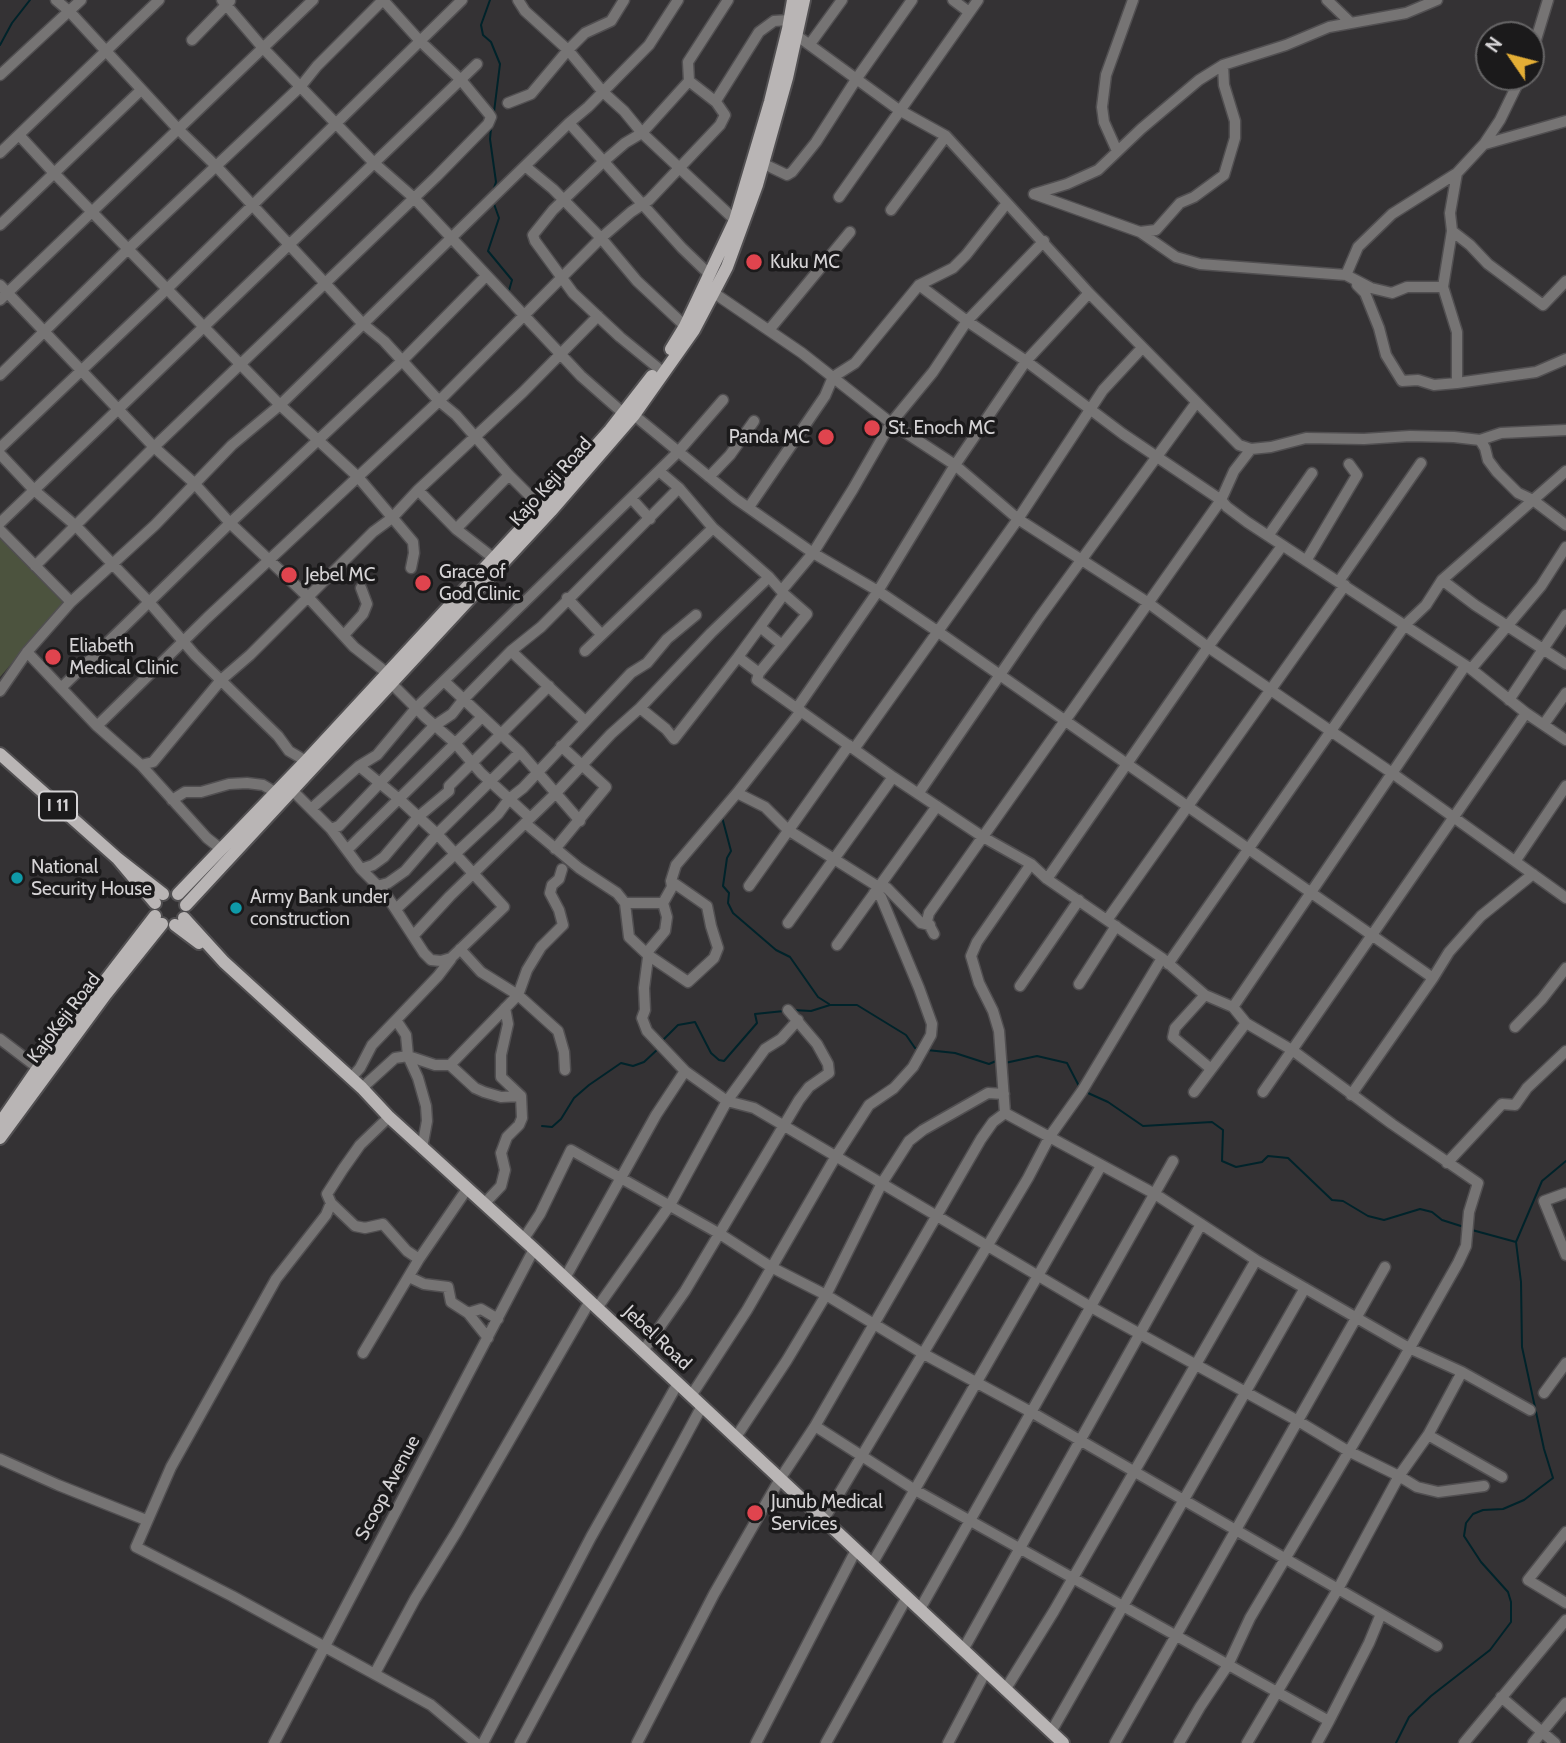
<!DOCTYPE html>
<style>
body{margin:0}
#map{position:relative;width:1566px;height:1743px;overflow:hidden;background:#343234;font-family:Cabin,sans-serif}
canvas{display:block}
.north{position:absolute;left:1475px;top:21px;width:70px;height:70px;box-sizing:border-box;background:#1b1a1b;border:2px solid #656465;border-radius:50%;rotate:305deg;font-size:19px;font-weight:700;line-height:28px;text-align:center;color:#d5d3d5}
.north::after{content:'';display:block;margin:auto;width:24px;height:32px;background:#e4ae35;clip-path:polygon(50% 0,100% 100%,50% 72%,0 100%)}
</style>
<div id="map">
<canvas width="1566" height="1743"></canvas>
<div class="north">N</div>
</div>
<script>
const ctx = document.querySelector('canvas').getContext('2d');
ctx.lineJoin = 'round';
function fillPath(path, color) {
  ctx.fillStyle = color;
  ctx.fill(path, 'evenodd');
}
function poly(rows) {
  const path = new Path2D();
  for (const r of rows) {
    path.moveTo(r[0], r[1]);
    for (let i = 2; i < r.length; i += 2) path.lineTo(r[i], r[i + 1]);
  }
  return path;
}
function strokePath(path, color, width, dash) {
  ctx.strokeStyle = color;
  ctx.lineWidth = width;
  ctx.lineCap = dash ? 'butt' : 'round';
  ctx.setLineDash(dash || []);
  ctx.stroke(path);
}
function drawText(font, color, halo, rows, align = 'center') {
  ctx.font = font + ' Cabin,sans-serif';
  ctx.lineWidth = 7;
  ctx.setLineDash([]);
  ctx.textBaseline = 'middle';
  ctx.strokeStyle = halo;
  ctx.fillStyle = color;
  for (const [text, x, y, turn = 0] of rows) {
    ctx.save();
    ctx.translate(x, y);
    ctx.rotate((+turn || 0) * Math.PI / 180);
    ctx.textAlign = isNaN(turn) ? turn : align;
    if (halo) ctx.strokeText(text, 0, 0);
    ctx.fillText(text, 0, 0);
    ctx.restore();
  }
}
fillPath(poly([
 [0,536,67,599,0,677]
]), '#4c533e');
strokePath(poly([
 [490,0,481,25,483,35,491,42,500,64,494,112],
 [0,45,12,23,30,0],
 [491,128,490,139,496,182,493,191],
 [494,204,499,218,488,251,512,280,508,294],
 [722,817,731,851,727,858,723,886,729,893,728,903,733,913,776,950,790,957,818,997,829,1004],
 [793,1010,811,1011,830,1005,857,1005,906,1035,915,1048,918,1049],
 [662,1041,678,1025,695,1022,711,1053,719,1060,724,1061,757,1023,755,1014,784,1011],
 [927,1050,955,1053,989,1064,996,1061],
 [1005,1063,1037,1056,1067,1063,1080,1088],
 [1088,1093,1108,1102,1143,1126,1212,1122,1223,1130,1222,1161,1236,1167,1262,1162,1268,1156,1288,1158,1332,1200,1343,1201,1368,1216,1384,1220,1420,1209,1432,1212,1442,1220,1464,1227],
 [542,1126,552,1127,561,1119,574,1098,589,1085,621,1063,633,1066,644,1062,658,1049],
 [1472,1230,1516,1242],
 [1396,1743,1409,1717,1431,1696,1490,1650,1511,1622,1511,1602,1508,1592,1481,1562,1464,1536,1466,1523,1473,1514,1483,1510,1503,1509,1524,1500,1553,1478,1544,1449,1522,1347,1521,1282,1516,1242,1542,1181,1566,1161]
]), '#00232a', 2);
const minor = poly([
 [56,0,69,11,178,129,216,166,362,323,384,341,439,401,456,415,509,475,541,507,547,510],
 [222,0,263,48,374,163,414,198,581,376,623,413],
 [518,0,525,11,568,50,603,92,624,111,642,133,735,220],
 [953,0,969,12],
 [1327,0,1351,23],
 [796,35,899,110,946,136,1089,293,1239,445,1251,449,1271,447,1306,438,1364,439,1410,436,1454,437,1480,440,1501,433,1566,430],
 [192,40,230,1],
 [810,44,842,0],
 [1531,56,1548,0],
 [0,75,81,0],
 [689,81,716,102],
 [508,103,531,94,568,50,585,33,611,21,624,0],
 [569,123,682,248,710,275],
 [19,135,54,173,280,405,358,477,413,542,414,553,411,568],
 [1485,144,1566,121],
 [1117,151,1104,122,1102,107,1106,75,1133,0],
 [0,153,159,0],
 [764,164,787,175,792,172,816,142,857,78,912,0],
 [525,166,553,189,601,238,637,281,685,326],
 [1034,194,1140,232,1176,257,1200,264,1346,275,1358,247,1392,214,1457,173,1484,144,1500,120,1521,77],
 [1034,194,1067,184,1098,170,1141,129,1199,80,1223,65,1286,45,1329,27,1406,13,1437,0],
 [839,197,978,0],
 [891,210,946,136],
 [0,225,141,90],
 [1452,231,1470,245,1488,264,1543,305,1566,281],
 [1140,232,1156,230,1180,203,1194,197,1224,175,1235,138,1235,121,1224,85,1223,65],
 [1346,275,1371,288,1392,293,1407,287,1443,287,1457,332,1457,383,1536,372,1566,359],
 [0,285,154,447,194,483,230,523,308,597,354,647,387,673],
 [919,285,967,321,1026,361,1123,434,1221,500,1227,507,1247,522,1471,669,1526,713,1566,740],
 [1357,285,1365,293,1379,328,1386,355,1402,381,1418,380,1434,385,1457,383],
 [1443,287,1452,231,1450,213,1457,173],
 [714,293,802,353,891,423,955,465,1018,519,1147,602,1208,647,1392,773,1566,898],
 [0,300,313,0],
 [769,330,850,232],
 [658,368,620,337,573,293,535,241,533,235,553,210,603,162,625,143,642,133,689,81,688,62,728,0],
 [0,375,128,249,301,86,317,66,383,0],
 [634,415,736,499,813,553,878,591,937,631,1433,978,1351,1095],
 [1480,440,1485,448,1488,460,1497,472,1518,493,1533,500,1566,525],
 [0,448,167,289,462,0],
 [0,454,34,490,76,526,149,602,195,655,278,736,289,751,306,761],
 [659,471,679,488,713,528,769,577,784,594,807,614,782,645],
 [709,477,730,455,754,421],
 [418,490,456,529,492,557],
 [631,498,650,519],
 [749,507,825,396,833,377,855,363,919,285,953,268,966,255,1007,203],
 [0,523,477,64],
 [456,529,509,475],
 [0,530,71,602],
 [1268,536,1312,473],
 [1306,561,1357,475,1349,464],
 [35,566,154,447,436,177,488,124,491,117,489,114,461,80,420,41,383,0],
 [1442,580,1475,605,1566,664],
 [1339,581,1421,463],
 [782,590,813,553,853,489,891,423,933,372,967,321,1044,241],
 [567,598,601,634],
 [344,635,363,614,367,604,361,588],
 [511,651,585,721],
 [585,651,713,528],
 [27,652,97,726,141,765,207,838,221,849],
 [738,657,759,673,757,680,893,777,983,837,1031,864,1047,879,1162,958,1205,995,1233,1007,1246,1023,1292,1050,1392,1124,1478,1183,1469,1212,1466,1246,1458,1263,1399,1367,1250,1618,1228,1665,1200,1707,1179,1743],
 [1471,669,1541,586,1566,547],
 [759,673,782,645,760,627],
 [444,681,520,752,580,821],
 [392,684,425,717,455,743,481,773,530,818],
 [61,688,230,523,401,362,486,276],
 [0,691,27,652,71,602,155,525,232,445,280,405,569,123,588,107,649,45,678,0],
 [1509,700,1566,615],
 [640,708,666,729,674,739,738,657,784,594],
 [797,708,878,591,955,465,1026,361,1089,293],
 [801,711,737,793,765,807,788,830,877,886,887,888,921,923,930,925],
 [1544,724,1566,693],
 [97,726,207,618,439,401,601,238,631,212,649,200,720,125,725,115,716,102,717,99,759,32,774,21,789,20],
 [854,749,1018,519,1103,390,1142,348],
 [141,765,153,762,221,680,250,655,373,532,392,518,418,490,523,392,598,316],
 [292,790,331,829,361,869,385,893,424,953,431,960,441,961,451,958,504,907,437,834,399,799,359,766],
 [918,794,1039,618,1196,403],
 [172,800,185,792,201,792,229,784,247,783,263,785,275,792],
 [311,809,359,766,377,755,417,707,678,452,723,400],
 [525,823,579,868,617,893,625,903,629,937,648,955,688,982,714,958,718,948,711,926,707,906,671,881],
 [331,829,339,826,434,726,452,714,463,700,511,651,541,627,679,488],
 [555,849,606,787,561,746],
 [347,850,482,717],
 [1516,860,1566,786],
 [361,869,373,865,384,857,418,817,449,791,449,786,549,686],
 [1047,879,1208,647,1282,546],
 [377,886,388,883,405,871,437,834,520,752],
 [749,886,849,745],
 [625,903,663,903,672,887,671,881,676,865,737,793],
 [663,903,667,917,665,931,649,950,644,988,645,1010,642,1018,647,1031,685,1071],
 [396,909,498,814,509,799,523,788,631,673,647,663,667,639,696,615],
 [1107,920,1345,585],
 [788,923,893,777],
 [934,934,927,921,929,913,1221,500,1234,471,1251,449],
 [413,936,450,896,555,794,611,734,640,708,711,633,769,577],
 [837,945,937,806],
 [460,949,481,972,518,995,558,1031,564,1052,565,1070],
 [1168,964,1405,625,1426,605,1442,580,1566,471],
 [1433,978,1449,952,1481,916,1533,874],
 [1079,984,1116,926],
 [1020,986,1079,900],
 [1205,995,1175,1028,1173,1037,1211,1069],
 [1233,1007,1465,666],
 [396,1020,406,1035,408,1056,418,1078,426,1106,427,1121,422,1148],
 [1515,1027,1542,999,1566,968],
 [0,1039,38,1068],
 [450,1065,475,1088,484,1092,501,1097,521,1096],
 [351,1078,360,1068,372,1045,438,976,451,959],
 [362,1088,395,1058,408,1056,435,1065,450,1065,518,995,527,970,541,947,563,925,559,910,550,893,552,885,559,879,562,869],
 [1194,1092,1246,1023],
 [1263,1092,1526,713],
 [1005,1113,999,1031,993,1011,979,983,971,956,977,942,1031,864],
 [389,1117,360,1145,343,1169,327,1194,331,1203,326,1215,276,1279,171,1467,136,1547,232,1596,431,1705,476,1743],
 [1447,1163,1502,1104,1515,1105,1527,1088,1566,1051],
 [1566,1193,1544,1201,1566,1255],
 [331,1203,355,1226,365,1228,383,1224,407,1251,419,1259],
 [484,1204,501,1186,505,1170,501,1153,507,1137,519,1125,522,1118,521,1096,501,1077,501,1055,508,1024,505,1008],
 [523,1240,540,1214,571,1150,720,1234,771,1267,826,1295,922,1353,1031,1412,1437,1646],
 [409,1277,424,1284,448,1287,451,1302,468,1313,488,1338],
 [565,1278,656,1115,685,1071,727,1101,754,1108,1091,1307,1298,1421,1348,1451,1399,1476,1417,1487,1438,1492,1484,1486],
 [597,1308,670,1205,727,1101,765,1049,781,1039,798,1020],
 [468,1313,481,1309,498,1319],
 [643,1351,685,1291,799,1100,809,1087,829,1073,828,1064,817,1044,788,1010],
 [363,1353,419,1259,467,1189],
 [1462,1372,1530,1410],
 [1544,1393,1566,1363],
 [691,1396,747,1310,836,1156,869,1105,894,1088,913,1067,931,1035,932,1024,919,988,881,897,874,893],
 [815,1426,915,1490,1329,1721,1317,1743],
 [1428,1435,1502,1477],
 [736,1437,787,1360,826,1295,882,1183,909,1141,923,1130,988,1093,1004,1094],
 [0,1459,58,1485,146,1520],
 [824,1519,1028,1178,1050,1136,1082,1091,1162,958],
 [1566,1532,1528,1580,1566,1603],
 [872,1564,1101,1166],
 [920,1609,1173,1161],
 [963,1650,1200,1226],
 [375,1673,415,1599,457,1531,590,1301],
 [1005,1690,1054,1611,1256,1260],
 [1501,1697,1555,1743],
 [1329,1721,1369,1643,1381,1614],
 [1051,1732,1305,1288],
 [274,1743,534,1249],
 [483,1743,591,1537,678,1383],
 [520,1743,702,1406],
 [637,1743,714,1594,780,1479,815,1426,981,1139,993,1122,1005,1113,1155,1194,1256,1260,1409,1348,1462,1372,1428,1435,1399,1476,1338,1589,1247,1743],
 [756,1743,856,1550],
 [826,1743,907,1597],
 [948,1743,986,1671],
 [1115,1743,1385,1267],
 [1464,1743,1566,1620],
 [1533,1743,1566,1703]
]);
const major = poly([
 [671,349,685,326,735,220,770,102,788,29,793,0],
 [0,754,117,858],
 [178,894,306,761,541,507,610,430,652,376],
 [155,903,117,858,163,894],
 [186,905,551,511,634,415,694,330,727,267,757,185,787,78,804,0],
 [184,918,224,962,362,1088,389,1117,534,1249,1063,1743],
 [175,925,199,943],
 [0,1123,38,1068,155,916],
 [0,1138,106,994,162,924]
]);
strokePath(minor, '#514f51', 13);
strokePath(major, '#514f51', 16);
strokePath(minor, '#767474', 10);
strokePath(major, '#b9b5b5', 12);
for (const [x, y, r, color] of [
 [754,262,9,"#e0444e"],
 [872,428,9,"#e0444e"],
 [826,437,9,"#e0444e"],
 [289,575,9,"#e0444e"],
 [423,583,9,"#e0444e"],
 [53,657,9,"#e0444e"],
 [17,878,7,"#0f9aa8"],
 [236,908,7,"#0f9aa8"],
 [755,1513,9,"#e0444e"]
]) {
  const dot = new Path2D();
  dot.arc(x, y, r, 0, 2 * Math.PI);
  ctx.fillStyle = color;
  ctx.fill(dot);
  strokePath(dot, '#1b1a1b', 2.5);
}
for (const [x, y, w] of [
 [58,806,38]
]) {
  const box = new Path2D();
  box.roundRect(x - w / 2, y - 14.5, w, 29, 5);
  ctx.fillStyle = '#1b1a1b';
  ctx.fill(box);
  strokePath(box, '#d5d3d5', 2);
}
drawText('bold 18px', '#d5d3d5', null, [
 ["I 11",58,806]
]);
drawText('19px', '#d5d3d5', '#1b1a1b', [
 ["Kuku MC",770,262],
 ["St. Enoch MC",888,428],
 ["Panda MC",810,437,"right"],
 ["Grace of",439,572],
 ["God Clinic",439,594],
 ["Jebel MC",305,575],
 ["Eliabeth",69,646],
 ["Medical Clinic",69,668],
 ["National",31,867],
 ["Security House",31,889],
 ["Army Bank under",250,897],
 ["construction",250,919],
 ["Junub Medical",771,1502],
 ["Services",771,1524]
], 'left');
drawText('19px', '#d5d3d5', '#1b1a1b', [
 ["Kajo Keji Road",551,482,-48],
 ["KajoKeji Road",64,1018,-53],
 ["Jebel Road",657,1338,43],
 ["Scoop Avenue",388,1488,-62]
]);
</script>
